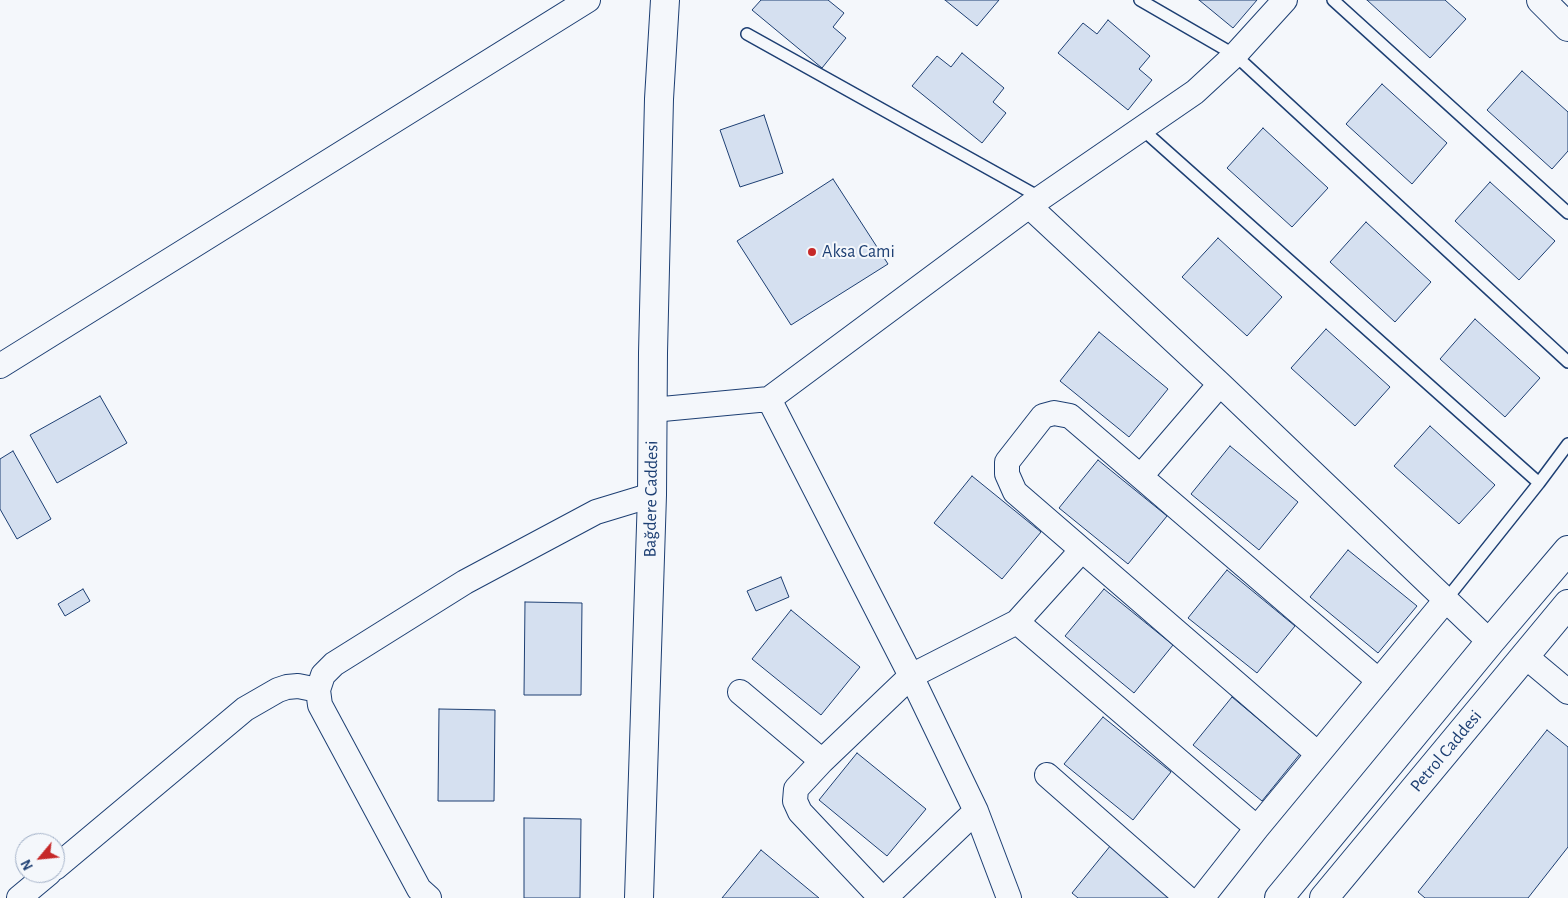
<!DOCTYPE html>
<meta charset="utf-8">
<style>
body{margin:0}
#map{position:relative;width:1568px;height:898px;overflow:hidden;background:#f4f7fb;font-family:"Alegreya Sans",sans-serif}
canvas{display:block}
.north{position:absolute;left:15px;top:833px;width:50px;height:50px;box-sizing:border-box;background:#f4f7fb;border:1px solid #9eadc5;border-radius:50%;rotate:242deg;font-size:14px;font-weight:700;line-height:20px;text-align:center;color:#1d3f73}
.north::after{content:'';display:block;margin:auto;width:18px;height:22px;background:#c62828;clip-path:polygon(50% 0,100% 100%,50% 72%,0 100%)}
</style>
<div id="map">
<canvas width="1568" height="898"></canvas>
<div class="north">N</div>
</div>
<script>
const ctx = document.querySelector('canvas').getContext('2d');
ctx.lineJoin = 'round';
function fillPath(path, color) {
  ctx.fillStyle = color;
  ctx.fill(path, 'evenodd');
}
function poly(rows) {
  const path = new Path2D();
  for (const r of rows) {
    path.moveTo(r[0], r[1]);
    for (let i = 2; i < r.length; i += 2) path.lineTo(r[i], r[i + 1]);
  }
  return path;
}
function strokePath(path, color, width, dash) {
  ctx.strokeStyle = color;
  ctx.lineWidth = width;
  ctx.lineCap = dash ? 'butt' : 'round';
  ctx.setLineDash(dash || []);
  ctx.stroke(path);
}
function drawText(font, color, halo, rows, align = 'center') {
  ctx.font = font + ' "Alegreya Sans",sans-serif';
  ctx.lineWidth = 4;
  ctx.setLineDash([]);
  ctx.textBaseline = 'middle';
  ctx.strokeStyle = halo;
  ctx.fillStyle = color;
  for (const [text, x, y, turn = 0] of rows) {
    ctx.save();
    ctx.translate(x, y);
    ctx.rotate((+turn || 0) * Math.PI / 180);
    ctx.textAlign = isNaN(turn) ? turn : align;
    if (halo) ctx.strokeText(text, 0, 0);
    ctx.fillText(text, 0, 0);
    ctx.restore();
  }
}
const building = poly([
 [761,0,828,0,844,13,833,27,846,38,822,68,752,10,761,0],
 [945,0,999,0,977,26,945,0],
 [1199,0,1257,0,1233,28,1199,0],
 [1367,0,1445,0,1466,19,1430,58,1367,0],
 [1108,20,1150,56,1139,69,1152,80,1128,110,1058,53,1083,23,1097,34,1108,20],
 [962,53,1004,88,993,102,1006,113,982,143,912,86,937,56,951,67,962,53],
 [1522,71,1568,112,1568,151,1552,169,1487,110,1522,71],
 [1382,84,1447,143,1412,184,1346,124,1382,84],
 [764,115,783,173,740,187,720,130,764,115],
 [1263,128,1328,188,1292,227,1227,168,1263,128],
 [833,179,888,264,791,325,737,241,833,179],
 [1490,182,1555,241,1519,280,1455,221,1490,182],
 [1366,222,1431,282,1395,322,1330,262,1366,222],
 [1218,238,1282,297,1247,336,1182,277,1218,238],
 [1475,319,1540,378,1505,417,1440,359,1475,319],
 [1326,329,1390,387,1355,426,1291,368,1326,329],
 [1099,332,1168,389,1129,437,1060,381,1099,332],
 [100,396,127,443,57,483,30,435,100,396],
 [1430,426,1495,485,1459,524,1394,466,1430,426],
 [1230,446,1298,502,1259,550,1191,494,1230,446],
 [13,451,51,519,17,539,0,509,0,459,13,451],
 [1098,460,1167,516,1128,564,1059,508,1098,460],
 [972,476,1041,532,1002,579,934,523,972,476],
 [1348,550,1417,606,1378,653,1310,597,1348,550],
 [1227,570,1295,626,1257,673,1188,618,1227,570],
 [781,577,789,597,756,611,747,591,781,577],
 [83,589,90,601,65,616,58,604,83,589],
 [1104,589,1173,645,1134,693,1065,636,1104,589],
 [525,602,582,603,581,695,524,695,525,602],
 [791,610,860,667,821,715,752,659,791,610],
 [1232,697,1300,754,1262,801,1193,745,1232,697],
 [439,709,495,710,494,801,438,801,439,709],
 [1103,717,1171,772,1133,820,1064,764,1103,717],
 [1547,730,1568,747,1568,847,1528,898,1425,898,1418,892,1547,730],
 [857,753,926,809,887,856,819,800,857,753],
 [524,818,581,819,580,898,524,898,524,818],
 [1111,845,1176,898,1078,898,1072,893,1111,845],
 [761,850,819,898,722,898,761,850]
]);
fillPath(building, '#d5e0f0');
strokePath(building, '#1d3f73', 1);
const service = poly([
 [1140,0,1235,55,1568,362],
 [1333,0,1568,213],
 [747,34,1041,198],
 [1142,129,1539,483],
 [1445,601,1539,483,1568,444]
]);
const minor = poly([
 [1029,206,1220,384,1490,642],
 [0,366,588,0],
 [769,399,1029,206,1195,92,1235,55,1285,0],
 [652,410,769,399,911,676,976,811,1009,898],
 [1141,476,1220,384],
 [1017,622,1257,828],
 [1525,656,1568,692],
 [740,692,822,761],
 [1318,754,1015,492,1007,474,1007,462,1043,416,1054,413,1070,416,1379,681],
 [1047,775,1187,898],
 [55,868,245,709,278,690,287,687,298,686,318,690],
 [19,898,49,873],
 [429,898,419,889,320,705,318,690,323,675,334,664,465,582,596,512,652,495],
 [881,898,800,812,795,801,796,789,822,761,911,676,1017,622,1081,551],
 [885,898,976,811],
 [1202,898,1257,828,1445,601]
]);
const secondary = poly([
 [1541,0,1568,27],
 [639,898,652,495,653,353,659,99,665,0],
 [1279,898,1490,642,1568,550],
 [1324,898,1568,604]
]);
strokePath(service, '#1d3f73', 14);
strokePath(minor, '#1d3f73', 26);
strokePath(secondary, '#1d3f73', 30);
strokePath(service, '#f4f7fb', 11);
strokePath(minor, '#f4f7fb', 24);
strokePath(secondary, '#f4f7fb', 28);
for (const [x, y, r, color] of [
 [812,252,5,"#c62828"]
]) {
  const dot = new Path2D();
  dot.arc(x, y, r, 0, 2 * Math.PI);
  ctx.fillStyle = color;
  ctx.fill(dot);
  strokePath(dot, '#f4f7fb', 2);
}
drawText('18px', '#1d3f73', '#f4f7fb', [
 ["Aksa Cami",822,252]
], 'left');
drawText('18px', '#1d3f73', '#f4f7fb', [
 ["Bağdere Caddesi",651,499,-89],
 ["Petrol Caddesi",1446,751,-50]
]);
</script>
